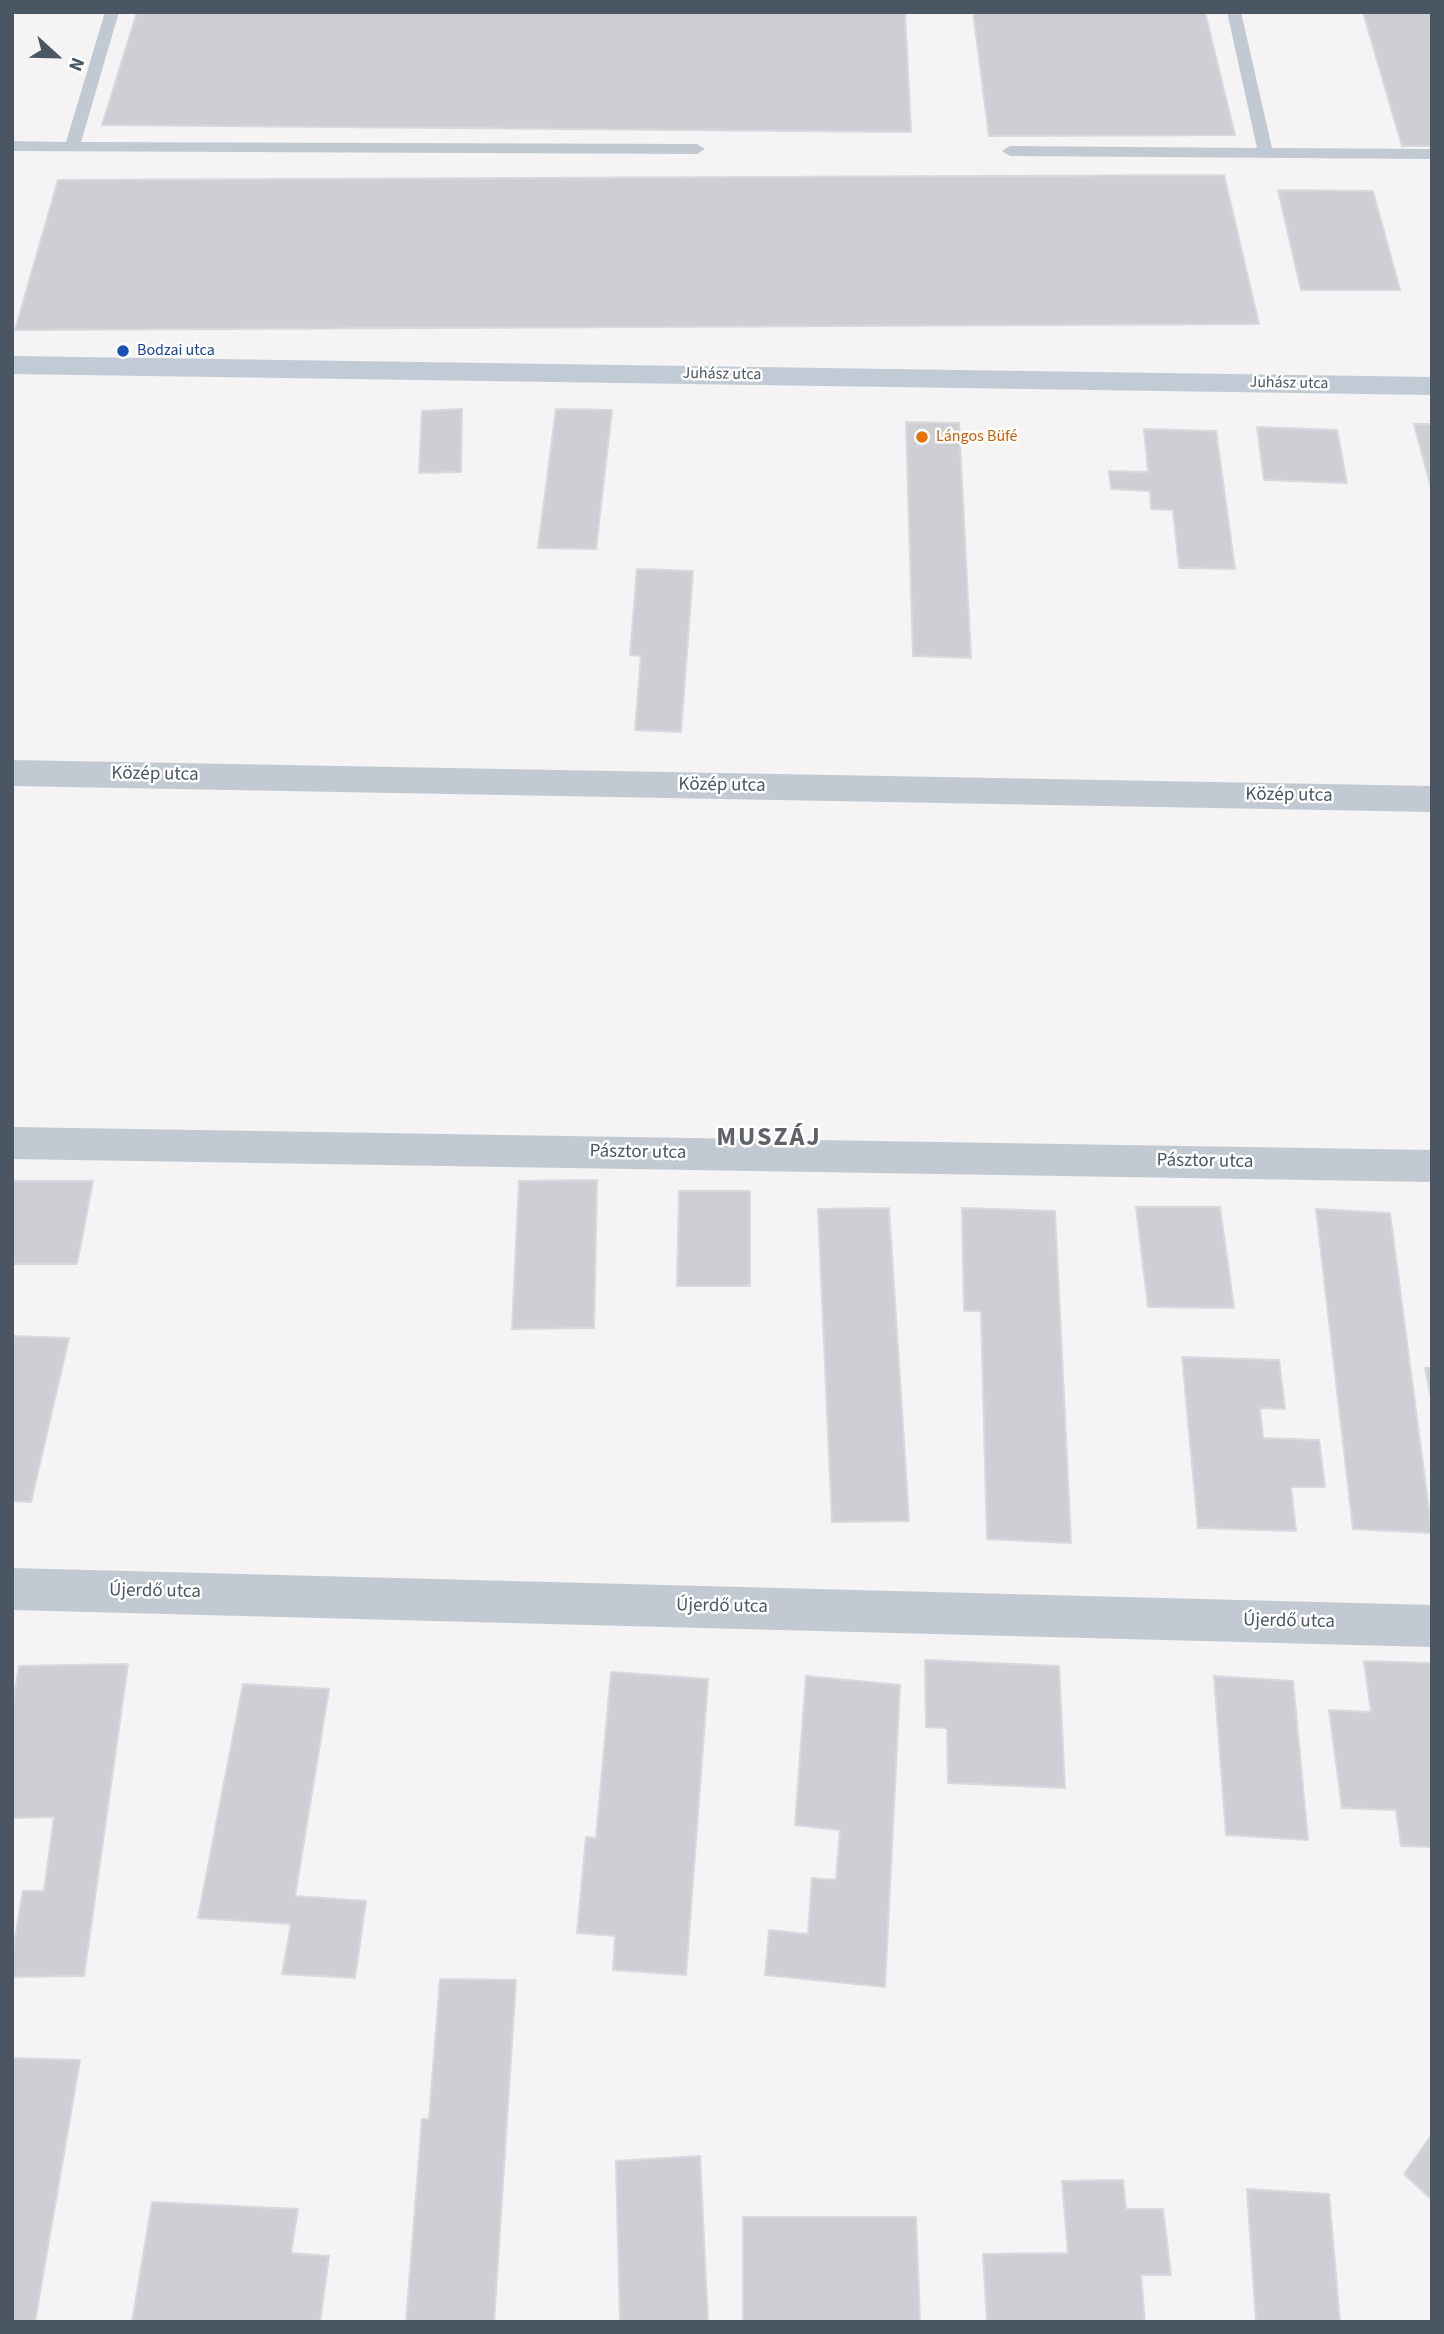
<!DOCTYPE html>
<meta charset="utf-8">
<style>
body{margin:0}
#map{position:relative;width:1444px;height:2334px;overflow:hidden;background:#f5f3f3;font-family:"Source Sans 3",sans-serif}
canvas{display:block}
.frame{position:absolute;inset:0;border:14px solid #4a5661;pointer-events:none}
.north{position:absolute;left:21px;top:21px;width:70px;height:70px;-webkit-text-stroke:5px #fff;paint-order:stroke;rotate:112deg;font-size:19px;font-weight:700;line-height:28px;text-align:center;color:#4a5661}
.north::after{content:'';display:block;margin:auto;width:24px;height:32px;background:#4a5661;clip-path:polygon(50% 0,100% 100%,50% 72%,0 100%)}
</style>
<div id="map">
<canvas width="1444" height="2334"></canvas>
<div class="frame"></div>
<div class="north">N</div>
</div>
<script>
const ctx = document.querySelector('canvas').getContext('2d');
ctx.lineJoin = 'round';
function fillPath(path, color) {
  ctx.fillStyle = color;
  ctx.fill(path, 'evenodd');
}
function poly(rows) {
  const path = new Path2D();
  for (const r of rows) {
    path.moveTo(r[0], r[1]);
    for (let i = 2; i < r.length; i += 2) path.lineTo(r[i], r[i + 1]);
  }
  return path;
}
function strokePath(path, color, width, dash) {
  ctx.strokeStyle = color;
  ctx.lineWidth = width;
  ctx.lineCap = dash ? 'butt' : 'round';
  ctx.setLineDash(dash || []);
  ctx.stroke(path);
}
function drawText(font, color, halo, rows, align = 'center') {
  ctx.font = font + ' "Source Sans 3",sans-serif';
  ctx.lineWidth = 5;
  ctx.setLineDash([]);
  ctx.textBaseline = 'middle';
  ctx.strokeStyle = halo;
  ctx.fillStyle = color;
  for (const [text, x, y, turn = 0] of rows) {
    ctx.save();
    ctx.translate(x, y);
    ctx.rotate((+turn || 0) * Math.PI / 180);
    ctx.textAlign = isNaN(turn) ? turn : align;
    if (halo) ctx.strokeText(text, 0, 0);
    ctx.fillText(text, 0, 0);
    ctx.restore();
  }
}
const building = poly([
 [137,12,905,12,911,132,102,125,137,12],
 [973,12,1205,12,1235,135,989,136,973,12],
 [1363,12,1432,12,1432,146,1402,146,1363,12],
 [1224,175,1259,324,15,330,58,180,1224,175],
 [1278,190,1373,191,1400,290,1301,290,1278,190],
 [462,409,461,472,419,473,422,411,462,409],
 [556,409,612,410,596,549,538,548,556,409],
 [906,422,959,423,971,658,913,656,906,422],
 [1414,424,1432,424,1432,492,1414,424],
 [1257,427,1337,430,1347,483,1264,480,1257,427],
 [1144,429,1216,431,1235,569,1179,568,1173,510,1151,509,1150,491,1111,489,1109,471,1148,472,1144,429],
 [637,569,693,571,681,732,635,730,641,656,630,655,637,569],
 [597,1180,594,1328,512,1329,519,1181,597,1180],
 [12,1181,93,1181,77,1264,12,1264,12,1181],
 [679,1191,750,1191,750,1286,677,1286,679,1191],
 [1136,1207,1220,1207,1234,1308,1148,1307,1136,1207],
 [889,1208,909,1521,832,1522,818,1209,889,1208],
 [962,1208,1055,1211,1071,1543,987,1539,981,1311,964,1311,962,1208],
 [1316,1209,1390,1213,1432,1533,1353,1529,1316,1209],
 [12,1336,69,1338,31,1502,12,1501,12,1336],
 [1182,1357,1279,1360,1285,1409,1260,1408,1263,1438,1319,1440,1325,1487,1291,1487,1296,1531,1198,1528,1182,1357],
 [1425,1368,1432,1368,1432,1403,1425,1368],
 [925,1660,1059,1666,1065,1788,948,1783,947,1728,926,1727,925,1660],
 [1364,1661,1432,1663,1432,1847,1401,1846,1396,1810,1342,1808,1329,1710,1371,1712,1364,1661],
 [128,1664,84,1976,12,1977,12,1955,23,1891,44,1891,54,1817,12,1818,12,1707,19,1666,128,1664],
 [611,1672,708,1679,686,1975,613,1970,615,1936,577,1933,586,1837,596,1838,611,1672],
 [806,1676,900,1685,885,1987,765,1975,769,1930,808,1934,812,1878,836,1880,840,1830,795,1825,806,1676],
 [1214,1676,1293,1681,1308,1840,1226,1835,1214,1676],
 [243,1684,329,1689,295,1896,366,1901,355,1978,282,1974,291,1924,198,1918,243,1684],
 [440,1979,516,1980,494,2322,406,2322,422,2119,429,2119,440,1979],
 [12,2058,80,2060,35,2322,12,2322,12,2058],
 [1432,2134,1432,2200,1404,2174,1432,2134],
 [700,2156,708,2322,620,2322,616,2161,700,2156],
 [1123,2180,1126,2209,1163,2209,1171,2275,1141,2275,1145,2322,987,2322,983,2254,1068,2253,1062,2181,1123,2180],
 [1247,2189,1329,2194,1340,2322,1256,2322,1247,2189],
 [152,2202,298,2209,291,2253,329,2256,320,2322,132,2322,152,2202],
 [743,2217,916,2217,920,2322,743,2322,743,2217]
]);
fillPath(building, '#cdcfd5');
strokePath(building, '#d7d9de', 2);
fillPath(poly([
 [105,12,119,12,81,142,697,144,705,149,697,154,12,151,12,141,66,142,105,12],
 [1227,12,1241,12,1272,148,1432,149,1432,159,1010,156,1002,151,1010,146,1257,148,1227,12]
]), '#c1cad2');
fillPath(poly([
 [12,760,1432,786,1432,812,12,786,12,760],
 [12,1127,1432,1150,1432,1182,12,1159,12,1127],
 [12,1568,1432,1605,1432,1647,12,1610,12,1568]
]), '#c1cad2');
fillPath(poly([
 [12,356,1432,377,1432,395,12,374,12,356]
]), '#c1cbd6');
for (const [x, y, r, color] of [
 [123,351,7,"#1a4fb4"],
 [922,437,7,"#e8710a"]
]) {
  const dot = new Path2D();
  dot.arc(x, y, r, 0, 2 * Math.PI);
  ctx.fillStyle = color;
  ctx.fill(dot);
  strokePath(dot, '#fff', 2.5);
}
drawText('16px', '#164399', '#fff', [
 ["Bodzai utca",137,351]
], 'left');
drawText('16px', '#4a5661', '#fff', [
 ["Juhász utca",722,375,1],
 ["Juhász utca",1289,384,1]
]);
drawText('16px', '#c56008', '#fff', [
 ["Lángos Büfé",936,437]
], 'left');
drawText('19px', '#4a5661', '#fff', [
 ["Közép utca",155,775,1],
 ["Közép utca",722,786,1],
 ["Közép utca",1289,796,1],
 ["Pásztor utca",638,1153,1],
 ["Pásztor utca",1205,1162,1],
 ["Újerdő utca",155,1592,1],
 ["Újerdő utca",722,1607,1],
 ["Újerdő utca",1289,1622,1]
]);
ctx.letterSpacing = '2px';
drawText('bold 26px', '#5f6368', '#fff', [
 ["MUSZÁJ",769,1139]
]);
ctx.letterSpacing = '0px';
</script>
